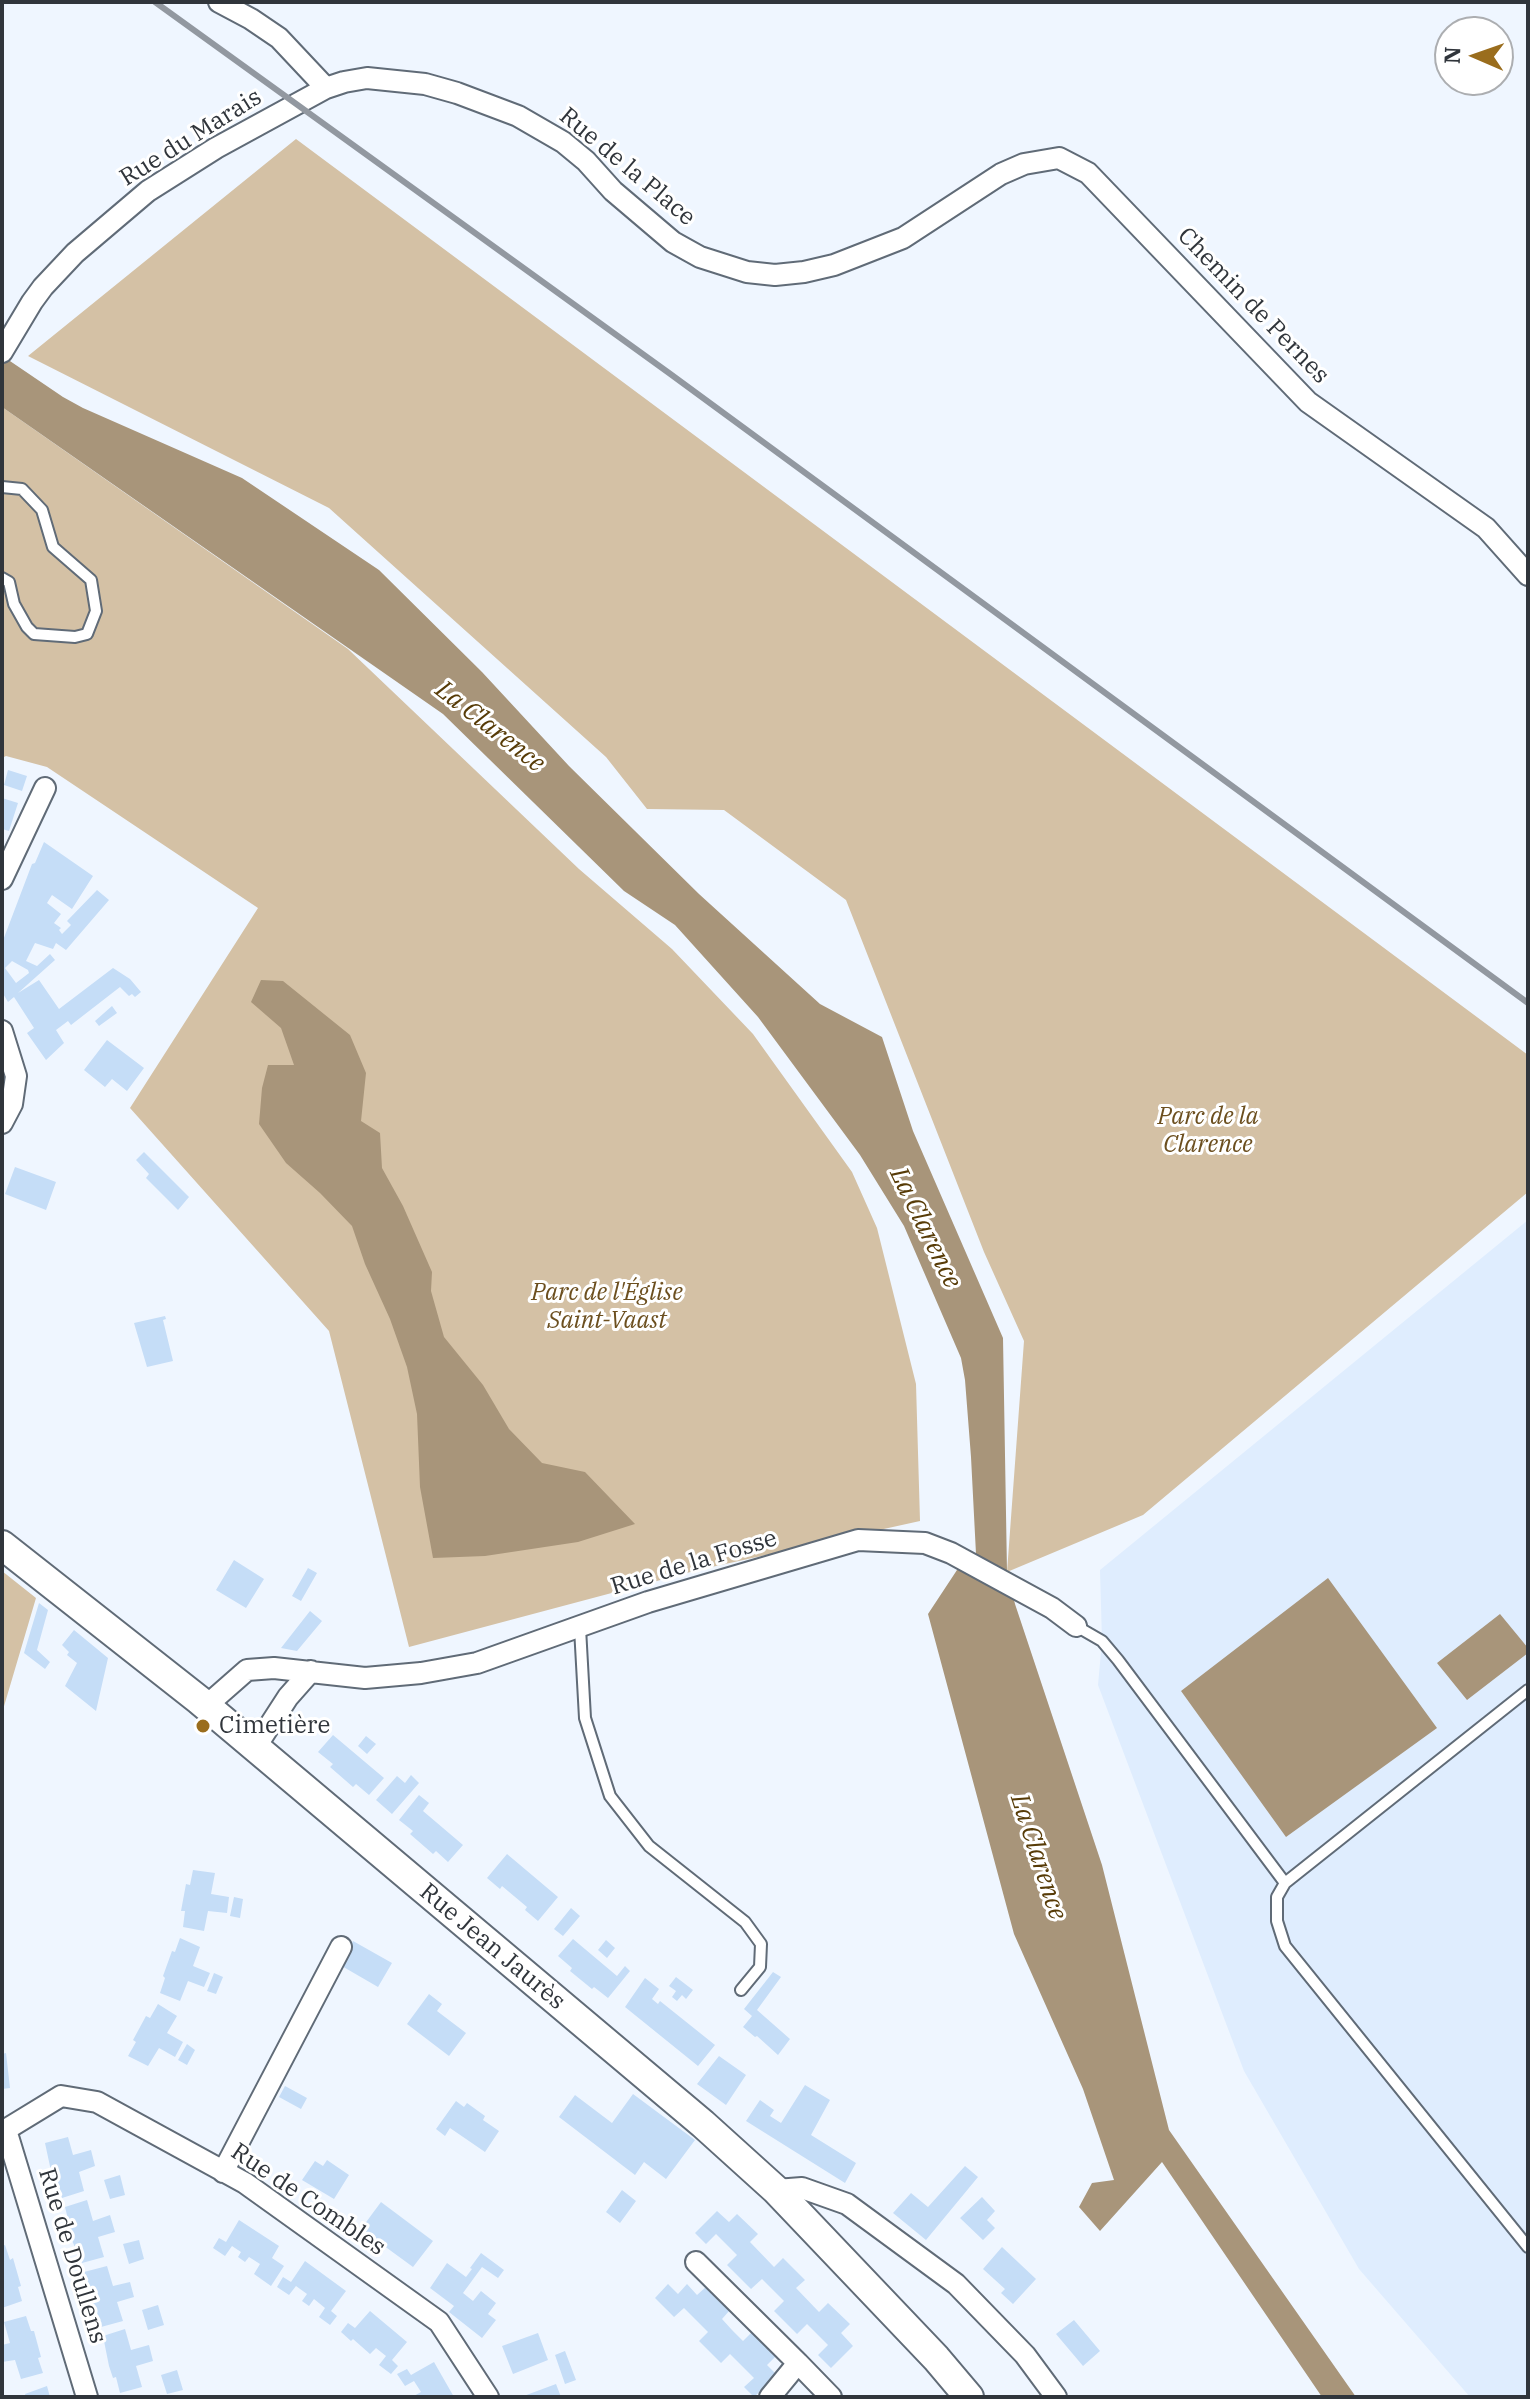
<!DOCTYPE html>
<meta charset="utf-8">
<style>
body{margin:0}
#map{position:relative;width:1530px;height:2399px;overflow:hidden;background:#eff6ff;font-family:"IBM Plex Serif",serif}
canvas{display:block}
.frame{position:absolute;inset:0;border:4px solid #30353b;pointer-events:none}
.north{position:absolute;left:1434px;top:16px;width:80px;height:80px;box-sizing:border-box;background:#fff;border:2px solid #acaeb1;border-radius:50%;rotate:272deg;font-size:22px;font-weight:700;line-height:32px;text-align:center;color:#30353b}
.north::after{content:'';display:block;margin:auto;width:28px;height:36px;background:#9a6d1d;clip-path:polygon(50% 0,100% 100%,50% 72%,0 100%)}
</style>
<div id="map">
<canvas width="1530" height="2399"></canvas>
<div class="frame"></div>
<div class="north">N</div>
</div>
<script>
const ctx = document.querySelector('canvas').getContext('2d');
ctx.lineJoin = 'round';
function fillPath(path, color) {
  ctx.fillStyle = color;
  ctx.fill(path, 'evenodd');
}
function poly(rows) {
  const path = new Path2D();
  for (const r of rows) {
    path.moveTo(r[0], r[1]);
    for (let i = 2; i < r.length; i += 2) path.lineTo(r[i], r[i + 1]);
  }
  return path;
}
function strokePath(path, color, width, dash) {
  ctx.strokeStyle = color;
  ctx.lineWidth = width;
  ctx.lineCap = dash ? 'butt' : 'round';
  ctx.setLineDash(dash || []);
  ctx.stroke(path);
}
function drawText(font, color, halo, rows, align = 'center') {
  ctx.font = font + ' "IBM Plex Serif",serif';
  ctx.lineWidth = 6;
  ctx.setLineDash([]);
  ctx.textBaseline = 'middle';
  ctx.strokeStyle = halo;
  ctx.fillStyle = color;
  for (const [text, x, y, turn = 0] of rows) {
    ctx.save();
    ctx.translate(x, y);
    ctx.rotate((+turn || 0) * Math.PI / 180);
    ctx.textAlign = isNaN(turn) ? turn : align;
    if (halo) ctx.strokeText(text, 0, 0);
    ctx.fillText(text, 0, 0);
    ctx.restore();
  }
}
fillPath(poly([
 [1528,1220,1528,2397,1470,2397,1359,2269,1244,2071,1098,1685,1102,1641,1100,1570]
]), '#dfedfe');
fillPath(poly([
 [296,139,1528,1055,1528,1192,1143,1515,1007,1572,1024,1341,984,1252,846,900,724,810,647,809,606,757,329,508,28,356],
 [2,407,348,649,579,869,672,949,753,1034,852,1172,877,1228,916,1384,920,1521,698,1570,409,1647,329,1331,130,1108,258,908,47,767,6,756,2,758],
 [2,1571,36,1598,2,1713]
]), '#d4c1a5');
fillPath(poly([
 [2,339,7,359,63,397,83,408,242,478,379,570,482,672,569,766,699,894,820,1004,882,1037,913,1131,1003,1338,1007,1572,1015,1604,1102,1865,1169,2130,1356,2397,1322,2397,1162,2162,1100,2231,1079,2207,1092,2183,1114,2180,1083,2089,1014,1934,928,1614,957,1570,976,1554,971,1457,965,1380,961,1358,904,1226,860,1155,758,1017,675,925,624,891,443,714,2,407],
 [261,980,283,981,350,1035,366,1073,361,1121,380,1133,382,1168,403,1206,432,1272,431,1291,444,1337,483,1385,509,1429,542,1463,585,1472,635,1524,578,1542,485,1556,433,1558,420,1487,417,1414,407,1367,390,1319,365,1264,352,1226,320,1193,286,1163,259,1124,262,1088,268,1065,294,1065,281,1028,251,1002],
 [1328,1578,1437,1728,1286,1837,1181,1691],
 [1500,1614,1528,1648,1528,1653,1467,1700,1437,1663]
]), '#a8957a');
fillPath(poly([
 [8,770,27,776,22,791,4,785],
 [2,798,18,803,9,831,2,829],
 [44,842,93,876,72,909,52,895,47,903,61,914,54,923,61,928,59,930,62,934,71,925,67,921,97,890,109,900,66,950,56,943,53,949,35,943,26,961,37,966,50,954,55,960,18,993,39,980,59,1009,113,968,130,979,141,992,135,997,132,994,129,996,120,987,71,1025,68,1021,56,1030,64,1043,46,1060,27,1033,34,1028,14,997,8,1002,2,992,2,943,32,864,35,863],
 [12,961,28,970,29,973,16,983,5,968],
 [112,1006,117,1013,99,1026,95,1021],
 [107,1040,144,1068,127,1091,112,1079,105,1087,84,1070],
 [144,1152,189,1197,178,1210,146,1178,149,1174,136,1160],
 [15,1167,56,1182,46,1210,5,1194],
 [165,1316,166,1319,163,1320,173,1361,147,1367,134,1323],
 [234,1560,264,1579,246,1608,216,1590],
 [308,1568,317,1573,301,1601,292,1596],
 [39,1603,48,1610,37,1650,50,1662,45,1669,24,1653],
 [310,1611,322,1621,297,1651,281,1648],
 [74,1630,108,1658,96,1711,65,1686,77,1663,67,1655,69,1652,62,1645],
 [333,1735,384,1778,369,1795,356,1784,353,1787,330,1767,333,1764,318,1752],
 [366,1736,376,1744,367,1754,358,1746],
 [411,1775,419,1783,392,1814,376,1800,397,1776,405,1783],
 [419,1795,429,1803,423,1811,463,1845,448,1862,436,1851,433,1854,410,1834,413,1831,399,1820],
 [507,1854,558,1897,538,1921,525,1910,527,1907,502,1886,500,1889,487,1878],
 [193,1870,215,1873,211,1894,229,1897,227,1913,208,1911,204,1931,183,1927,185,1911,181,1911,186,1884,190,1885],
 [234,1897,243,1899,240,1918,230,1916],
 [571,1908,580,1916,563,1936,554,1929],
 [180,1938,200,1947,193,1966,210,1973,204,1987,188,1981,180,2001,160,1993,165,1978,163,1976,172,1951,175,1952],
 [573,1939,617,1976,625,1966,630,1971,608,1998,594,1987,592,1989,570,1971,572,1968,558,1956],
 [606,1940,615,1948,607,1958,598,1950],
 [353,1941,392,1963,378,1987,340,1965],
 [773,1972,781,1977,757,2010,790,2039,778,2055,757,2036,755,2037,743,2027,752,2016,744,2009],
 [214,1973,223,1977,216,1994,207,1991],
 [676,1977,693,1990,686,1999,682,1995,677,2001,672,1997,676,1991,669,1986],
 [645,1978,659,1989,652,1999,658,2004,660,2001,715,2045,698,2066,625,2007],
 [429,1994,442,2004,437,2011,466,2033,449,2056,407,2024],
 [158,2004,177,2016,167,2033,183,2042,175,2057,159,2048,148,2066,128,2056,136,2042,133,2040,146,2016,150,2018],
 [187,2044,195,2050,187,2065,178,2060],
 [6,2053,10,2088,2,2089,2,2054],
 [719,2056,746,2075,726,2105,697,2084],
 [805,2085,830,2100,811,2135,856,2163,845,2183,746,2121,760,2100,774,2110,770,2116,781,2123],
 [285,2086,307,2098,301,2109,279,2097],
 [633,2094,695,2140,666,2179,644,2162,635,2175,559,2117,575,2095,612,2123],
 [456,2101,464,2107,467,2103,485,2116,483,2120,499,2131,485,2152,450,2128,445,2136,436,2129],
 [68,2137,73,2155,91,2150,95,2166,79,2172,84,2191,62,2198,57,2182,54,2183,51,2171,45,2143],
 [327,2160,349,2175,334,2199,302,2180,315,2161,323,2166],
 [965,2166,978,2177,926,2240,893,2213,911,2193,928,2207],
 [120,2175,125,2195,110,2199,104,2180],
 [622,2190,636,2201,620,2223,606,2212],
 [982,2197,995,2211,987,2220,995,2228,983,2240,960,2218],
 [87,2200,93,2221,110,2215,115,2232,98,2237,104,2257,82,2263,70,2236,67,2224,69,2223,65,2207],
 [381,2202,433,2241,413,2267,361,2229],
 [717,2211,729,2222,737,2214,758,2234,750,2242,774,2267,783,2258,805,2280,796,2288,819,2312,828,2303,850,2324,841,2333,853,2346,831,2368,818,2355,828,2345,807,2324,797,2334,774,2311,784,2301,762,2279,751,2289,727,2265,737,2255,716,2234,706,2244,695,2233],
 [239,2220,279,2246,272,2258,284,2266,271,2286,254,2274,260,2264,249,2257,245,2262,238,2257,241,2252,232,2246,225,2256,213,2248,219,2238,226,2242],
 [139,2240,144,2259,129,2264,123,2244],
 [5,2245,10,2260,13,2258,21,2286,18,2287,22,2301,2,2308,2,2246],
 [1002,2247,1036,2279,1013,2304,1001,2293,1005,2289,983,2269],
 [481,2253,504,2270,498,2278,482,2267,463,2293,473,2301,481,2291,496,2303,488,2314,496,2320,482,2338,449,2312,454,2306,430,2288,447,2263,466,2277,472,2269,470,2268],
 [305,2261,346,2291,331,2311,337,2316,330,2325,319,2317,325,2308,314,2299,309,2306,302,2301,307,2294,296,2286,289,2295,277,2287,283,2277,291,2282],
 [107,2266,113,2286,130,2282,134,2297,117,2302,123,2321,101,2327,97,2313,93,2314,84,2272],
 [668,2284,678,2294,687,2284,697,2295,707,2286,730,2310,722,2319,732,2330,743,2341,752,2332,776,2356,767,2365,777,2375,754,2397,744,2387,754,2378,730,2354,721,2363,699,2341,708,2332,684,2308,674,2317,655,2298],
 [158,2305,164,2325,148,2330,142,2310],
 [370,2311,407,2342,392,2360,398,2366,391,2374,379,2365,386,2356,376,2348,370,2354,353,2339,351,2341,341,2332,348,2323,355,2328],
 [26,2316,31,2331,34,2331,41,2357,38,2358,43,2373,21,2379,15,2360,2,2362,2,2345,10,2343,4,2322],
 [1074,2320,1100,2351,1083,2366,1056,2334],
 [125,2329,131,2350,149,2345,153,2361,136,2366,142,2387,120,2393,116,2377,113,2378,109,2366,103,2336],
 [538,2333,548,2360,513,2374,502,2346],
 [565,2351,576,2380,565,2384,555,2355],
 [434,2362,454,2397,412,2397,421,2392,414,2381,405,2386,397,2374,407,2369,411,2375],
 [177,2370,183,2390,167,2394,161,2375],
 [556,2384,561,2397,521,2397],
 [47,2386,50,2397,26,2397,25,2394]
]), '#c5ddf7');
const service = poly([
 [2,487,22,489,42,510,53,547,91,580,96,611,87,634,75,637,34,634,27,627,14,604,9,582,2,578],
 [1076,1626,1102,1641,1118,1660,1285,1883,1528,1690],
 [580,1628,585,1718,610,1796,649,1846,745,1922,761,1944,760,1967,741,1990],
 [1285,1883,1277,1897,1277,1921,1285,1946,1528,2247]
]);
const minor = poly([
 [219,2,251,19,279,38,326,88],
 [2,352,32,302,43,287,75,253,148,191,216,148,326,88,344,82,367,78,425,84,457,93,518,116,563,142,586,161,613,191,673,242,700,257,747,272,775,275,804,272,834,265,903,238,1001,174,1024,164,1059,158,1088,173,1308,402,1486,528,1528,575],
 [2,879,45,788],
 [2,1031,16,1076,12,1104,2,1123],
 [206,1706,247,1670,274,1668,365,1678,421,1673,477,1663,648,1602,858,1540,925,1543,951,1553,1052,1608,1076,1626],
 [255,1748,288,1697,311,1671],
 [6,2130,87,2397],
 [2,2132,61,2096,97,2102,245,2183,439,2322,488,2397],
 [223,2172,341,1947],
 [776,2190,802,2188,847,2204,956,2284,1025,2355,1056,2397],
 [696,2262,798,2363,770,2397],
 [798,2363,831,2397]
]);
const secondary = poly([
 [2,1545,199,1700,703,2124,776,2190,936,2358,969,2397]
]);
strokePath(service, '#606b77', 14);
strokePath(minor, '#606b77', 24);
strokePath(secondary, '#606b77', 32);
strokePath(service, '#fff', 10);
strokePath(minor, '#fff', 20);
strokePath(secondary, '#fff', 28);
strokePath(poly([
 [155,2,669,373,1528,1003]
]), '#9298a0', 6);
for (const [x, y, r, color] of [
 [203,1726,8,"#9a6d1d"]
]) {
  const dot = new Path2D();
  dot.arc(x, y, r, 0, 2 * Math.PI);
  ctx.fillStyle = color;
  ctx.fill(dot);
  strokePath(dot, '#fff', 3);
}
drawText('24px', '#30353b', '#fff', [
 ["Rue du Marais",191,138,-32],
 ["Rue de la Place",627,167,40],
 ["Chemin de Pernes",1253,306,46],
 ["Rue de la Fosse",694,1563,-17],
 ["Rue Jean Jaurès",492,1947,40],
 ["Rue de Combles",308,2200,34],
 ["Rue de Doullens",72,2256,73]
]);
drawText('italic 24px', '#6c4f1f', '#fff', [
 ["Parc de la",1208,1117],
 ["Clarence",1208,1145],
 ["Parc de l'Église",607,1293],
 ["Saint-Vaast",607,1321]
]);
drawText('24px', '#30353b', '#fff', [
 ["Cimetière",219,1726]
], 'left');
drawText('italic 26px', '#573b07', '#fff', [
 ["La Clarence",490,727,38],
 ["La Clarence",925,1228,64],
 ["La Clarence",1038,1857,72]
]);
</script>
